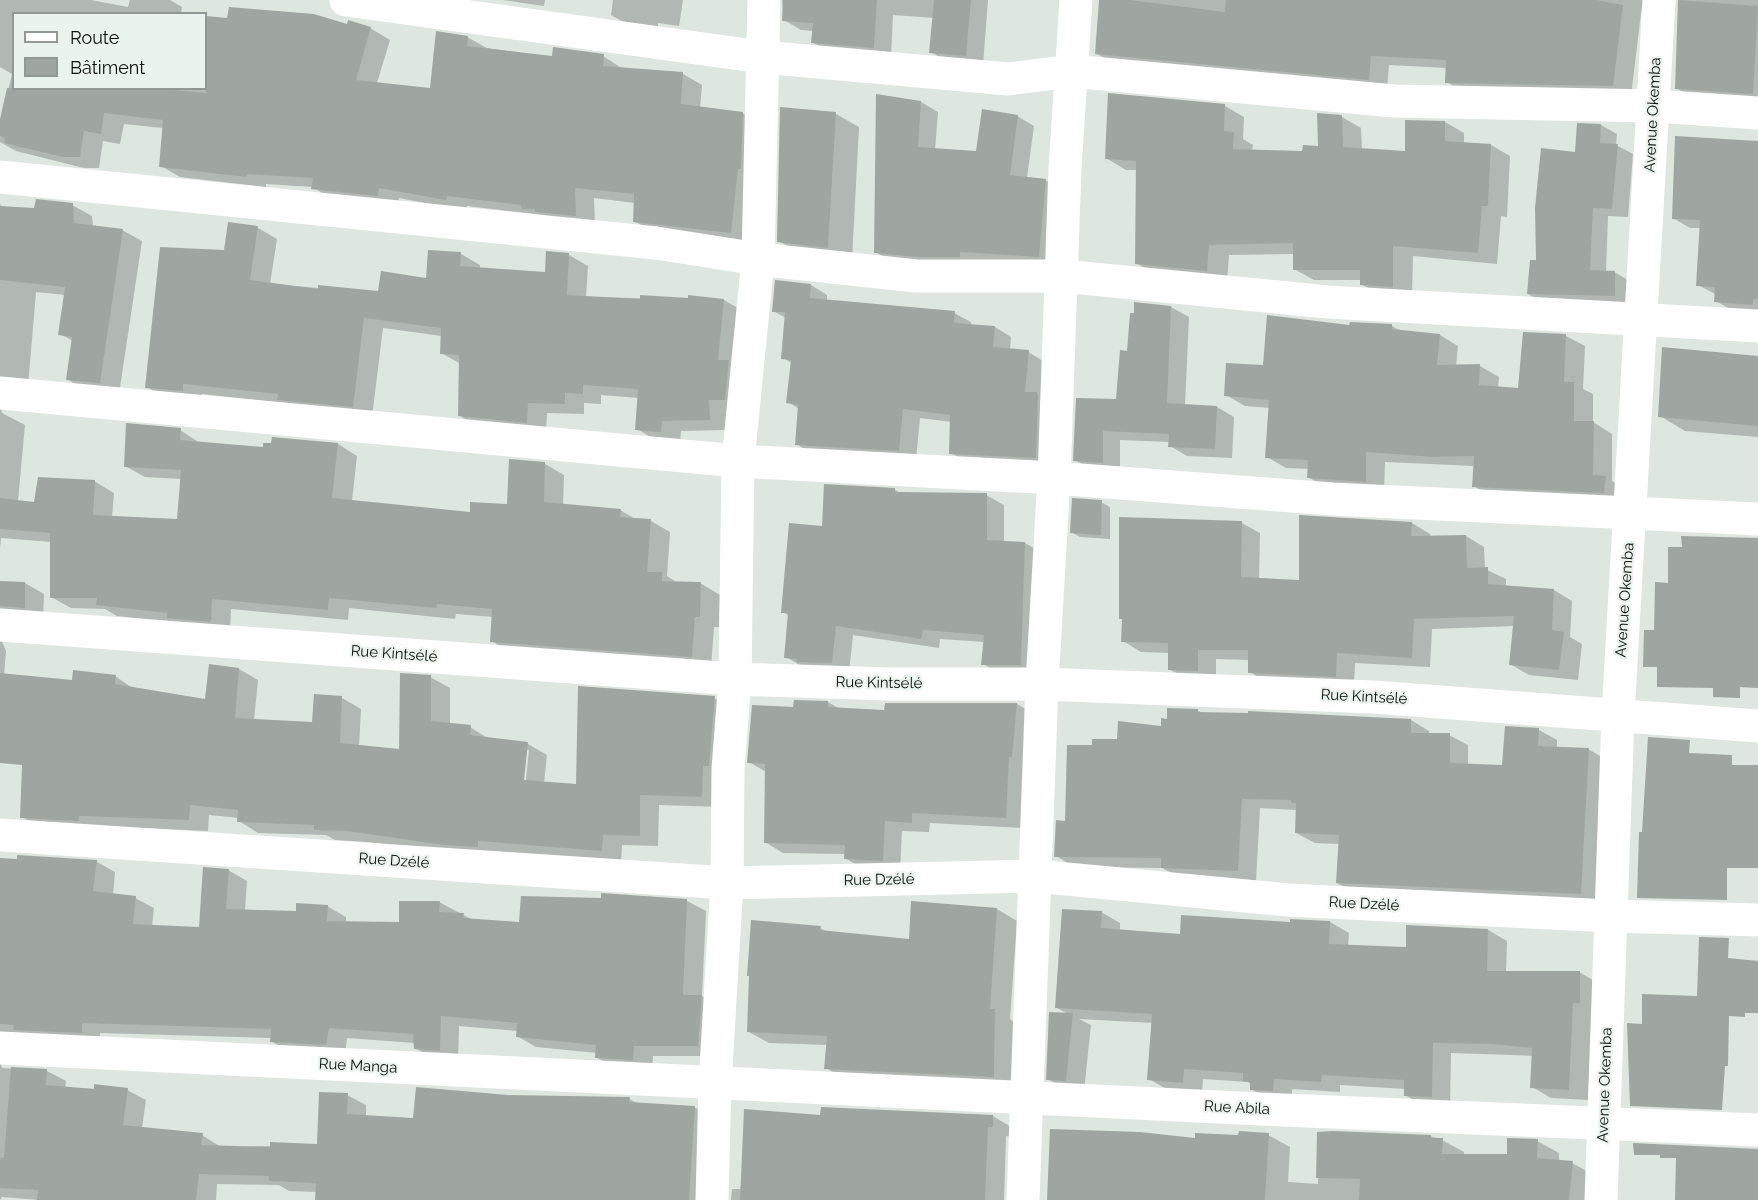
<!DOCTYPE html>
<meta charset="utf-8">
<style>
body{margin:0}
#map{position:relative;width:1758px;height:1200px;overflow:hidden;background:#dee6e0;font-family:Raleway,sans-serif}
canvas{display:block}
.legend{position:absolute;left:12px;top:12px;width:195px;height:78px;box-sizing:border-box;background:#ebf3ee;border:2px solid #929894;margin:0;padding:8px 10px;list-style:none;font-size:18px;color:#0c0f0d}
.legend li{display:flex;align-items:center;gap:12px;height:30px}
.legend b{width:30px;border:2px solid #929894}
</style>
<div id="map">
<canvas width="1758" height="1200"></canvas>
<ul class="legend">
<li><b style="height:8px;background:#fff"></b>Route</li>
<li><b style="height:16px;background:#9fa6a1"></b>Bâtiment</li>
</ul>
</div>
<script>
const ctx = document.querySelector('canvas').getContext('2d');
ctx.lineJoin = 'round';
function fillPath(path, color) {
  ctx.fillStyle = color;
  ctx.fill(path, 'evenodd');
}
function poly(rows) {
  const path = new Path2D();
  for (const r of rows) {
    path.moveTo(r[0], r[1]);
    for (let i = 2; i < r.length; i += 2) path.lineTo(r[i], r[i + 1]);
  }
  return path;
}
function strokePath(path, color, width, dash) {
  ctx.strokeStyle = color;
  ctx.lineWidth = width;
  ctx.lineCap = dash ? 'butt' : 'round';
  ctx.setLineDash(dash || []);
  ctx.stroke(path);
}
function drawText(font, color, halo, rows, align = 'center') {
  ctx.font = font + ' Raleway,sans-serif';
  ctx.lineWidth = 4.5;
  ctx.setLineDash([]);
  ctx.textBaseline = 'middle';
  ctx.strokeStyle = halo;
  ctx.fillStyle = color;
  for (const [text, x, y, turn = 0] of rows) {
    ctx.save();
    ctx.translate(x, y);
    ctx.rotate((+turn || 0) * Math.PI / 180);
    ctx.textAlign = isNaN(turn) ? turn : align;
    if (halo) ctx.strokeText(text, 0, 0);
    ctx.fillText(text, 0, 0);
    ctx.restore();
  }
}
fillPath(poly([
 [0,0,91,0,128,7,130,0,170,0,182,7,181,14,14,14,14,88,206,88,206,18,370,28,390,40,377,83,431,89,467,37,487,48,553,58,603,56,623,69,683,74,702,85,700,108,742,113,762,125,750,243,654,232,634,221,635,203,594,198,595,226,534,214,467,206,466,211,399,198,398,207,332,200,313,187,266,184,266,187,180,177,161,166,163,128,124,124,120,144,103,141,99,168,84,168,16,151,0,142,0,125,12,74,0,67],
 [503,0,545,0,544,6],
 [613,0,683,0,679,26,658,23,658,28,629,25,611,15],
 [782,0,988,0,983,65,948,62,931,52,934,18,893,15,891,57,829,52,812,42,814,31,801,30,784,20],
 [1101,0,1651,0,1651,6,1642,5,1631,96,1465,93,1447,82,1447,68,1389,65,1387,89,1115,64,1097,54],
 [1680,0,1758,0,1758,102,1694,98,1676,88],
 [921,102,938,112,935,150,977,153,1017,116,1034,126,1027,178,1045,180,1062,190,1055,266,892,261,875,252],
 [1225,106,1244,117,1243,139,1253,145,1252,151,1304,153,1319,148,1342,117,1361,128,1362,150,1406,152,1445,122,1464,133,1464,144,1491,145,1510,156,1507,217,1501,216,1497,264,1413,256,1412,297,1381,295,1361,284,1362,280,1314,280,1294,269,1294,254,1229,255,1227,282,1156,275,1136,263,1137,170,1126,170,1106,158],
 [836,114,859,127,852,260,802,255,779,241],
 [1578,125,1601,125,1617,134,1616,145,1633,154,1628,217,1608,216,1606,272,1614,272,1630,281,1630,305,1544,303,1528,294,1576,154],
 [1758,142,1758,313,1733,311,1716,301,1715,294,1698,285,1701,228,1690,228,1673,218],
 [0,204,2,207,36,210,72,205,92,216,93,227,122,230,142,241,119,394,87,391,67,379,73,341,60,334,66,295,36,292,28,386,0,404,2,413,25,425,18,501,36,503,94,481,114,493,112,518,178,521,182,479,145,477,125,466,180,430,200,443,264,448,338,444,357,456,352,501,471,514,509,506,545,464,564,475,563,505,620,510,637,520,651,521,670,532,667,576,678,583,700,583,720,595,719,627,714,627,711,667,511,653,492,641,493,617,456,614,455,619,349,608,348,620,231,609,230,632,176,622,117,616,105,609,71,608,51,597,52,542,1,538,0,549],
 [230,223,258,228,277,239,270,284,380,293,427,279,461,254,480,265,480,269,546,274,569,255,588,266,586,297,724,300,743,311,728,430,681,431,680,442,656,440,637,429,639,398,601,395,601,404,584,403,584,414,547,413,546,433,479,427,460,416,461,364,441,353,442,336,383,328,372,417,285,403,202,394,201,401,166,398,147,387,225,251],
 [811,285,827,295,827,301,954,313,971,322,971,325,995,327,1011,337,1010,350,1028,352,1045,362,1052,467,968,462,951,453,952,422,920,418,916,460,813,454,796,444,799,409,788,402,792,363,783,358,786,318,773,311],
 [1136,304,1171,307,1189,317,1185,405,1217,407,1234,417,1232,458,1187,456,1170,446,1170,442,1120,440,1120,472,1092,470,1075,460,1118,401,1129,353],
 [1392,326,1401,331,1440,335,1458,346,1456,366,1480,366,1499,377,1498,388,1519,389,1566,336,1585,346,1583,389,1593,394,1593,422,1612,434,1612,481,1624,488,1623,503,1492,497,1474,486,1475,466,1385,462,1384,492,1327,488,1308,477,1309,469,1286,468,1267,457,1270,408,1245,406,1226,395,1264,367,1351,327],
 [1758,358,1758,437,1685,431,1660,416],
 [895,490,902,494,986,495,1004,505,1004,542,1025,543,1043,553,1038,674,1000,674,983,664,985,642,940,639,939,648,853,635,849,673,803,667,786,657,789,616,783,612,824,528],
 [1101,502,1110,507,1110,539,1080,537,1071,532],
 [1242,523,1260,533,1259,579,1301,581,1412,523,1430,534,1430,537,1466,536,1484,547,1485,569,1506,579,1506,587,1554,590,1572,601,1570,637,1582,644,1578,680,1529,675,1510,664,1514,626,1432,629,1430,667,1355,663,1354,686,1268,683,1250,672,1250,660,1216,659,1216,681,1188,680,1169,669,1170,653,1141,652,1123,641],
 [0,583,25,583,44,594,43,618,0,633],
 [0,637,6,651,0,726],
 [210,666,239,669,258,680,254,720,313,724,315,695,342,698,361,709,359,747,401,750,430,677,450,688,450,724,470,727,489,739,528,744,547,755,544,783,577,785,714,698,734,709,721,807,659,805,658,846,622,845,621,861,464,855,368,842,335,840,326,835,258,833,239,821,239,818,209,815,208,831,98,826,41,828,22,817,73,681,115,676,134,689,207,700],
 [526,750,529,750,525,788,522,788],
 [795,701,828,702,840,709,885,712,886,704,1017,704,1035,714,1023,828,930,823,929,832,902,831,900,870,863,869,845,858,846,854,783,853,765,842,766,772,749,762,794,709],
 [1197,710,1202,713,1411,720,1429,731,1429,735,1449,735,1468,745,1468,765,1504,767,1539,730,1557,740,1557,748,1588,749,1607,760,1599,903,1356,893,1337,883,1340,844,1315,843,1296,833,1297,810,1260,808,1256,881,1181,878,1162,868,1074,867,1056,856,1093,747,1162,727,1168,720],
 [0,859,97,862,115,872,113,895,135,898,154,908,152,926,200,929,228,870,247,881,245,911,297,913,327,906,346,917,346,923,401,924,439,902,473,920,520,924,603,900,603,895,687,901,706,911,702,996,720,1007,717,1056,653,1056,652,1070,615,1068,596,1057,597,1053,536,1047,517,1036,518,1031,459,1026,458,1060,434,1059,415,1048,415,1043,347,1038,345,1055,290,1052,271,1041,272,1038,100,1033,100,1043,0,1057],
 [997,909,1017,921,1010,1019,1014,1022,1013,1088,846,1080,826,1068,828,1045,769,1043,749,1032,820,928,829,933,910,941],
 [1101,912,1120,923,1120,931,1182,935,1292,924,1330,922,1349,933,1348,947,1407,949,1488,930,1507,941,1506,972,1579,972,1598,983,1592,1013,1588,1100,1551,1098,1532,1087,1533,1056,1512,1055,1451,1053,1450,1108,1424,1106,1405,1095,1406,1089,1340,1085,1340,1092,1292,1089,1292,1101,1270,1100,1251,1089,1252,1085,1248,1082,1203,1079,1202,1093,1168,1090,1149,1079,1153,1023,1079,1019,1091,1025,1084,1091,1066,1090,1048,1079,1068,1014,1057,1008],
 [0,1060,2,1068,47,1071,66,1081,65,1088,127,1090,146,1100,142,1128,202,1135,221,1147,319,1145,347,1095,366,1105,366,1117,415,1119,508,1096,629,1099,639,1104,694,1107,713,1118,712,1200,317,1200,317,1192,289,1191,279,1185,217,1184,216,1200,39,1200,2,1197,0,1200],
 [821,1116,993,1116,1011,1127,1011,1137,1006,1136,1004,1200,731,1200,732,1189,740,1189,742,1183],
 [1319,1134,1430,1136,1442,1140,1464,1152,1464,1156,1508,1156,1537,1141,1559,1153,1559,1161,1572,1163,1594,1175,1592,1200,1049,1200,1196,1139,1240,1136,1268,1135,1290,1147,1288,1182,1318,1184]
]), '#0003');
fillPath(poly([
 [783,0,877,0,874,48,811,43,813,23,782,21],
 [934,0,971,0,966,56,929,53],
 [1099,0,1130,0,1225,12,1226,0,1597,0,1623,5,1613,86,1445,83,1446,60,1371,56,1369,80,1095,54],
 [1678,0,1758,6,1753,94,1675,89],
 [229,7,314,14,347,24,348,20,371,27,356,80,430,88,436,31,468,36,467,46,552,56,553,47,604,54,603,66,683,72,681,104,743,112,741,169,738,169,731,233,633,222,634,194,575,188,576,216,535,212,535,209,522,209,521,205,447,196,446,200,379,188,378,196,311,189,313,178,247,174,246,177,159,167,163,120,104,113,101,134,84,131,80,157,63,157,4,143,5,138,0,136,0,119,7,88,151,88,206,93,206,16,227,18],
 [1108,93,1225,104,1224,131,1234,132,1233,149,1302,151,1303,145,1318,146,1317,113,1342,115,1343,147,1405,151,1405,120,1445,121,1445,141,1491,144,1488,206,1482,206,1478,253,1393,246,1393,287,1360,285,1360,270,1293,270,1293,243,1209,245,1207,271,1135,264,1136,161,1105,159],
 [876,94,921,101,918,147,976,151,982,109,1018,115,1010,175,1046,179,1039,257,960,252,960,257,917,257,874,253],
 [780,107,836,112,828,248,777,242],
 [1577,123,1601,124,1600,143,1618,144,1612,209,1593,208,1590,270,1615,271,1615,296,1527,294,1530,260,1536,260,1535,208,1541,148,1575,152],
 [1675,136,1758,141,1758,299,1753,299,1753,305,1714,302,1715,287,1696,286,1700,220,1672,219],
 [36,199,73,203,74,223,123,229,100,383,66,380,72,337,58,335,65,287,0,280,0,206,34,208],
 [228,222,258,226,250,280,318,289,318,285,378,291,381,271,426,278,428,250,461,252,460,266,545,272,546,251,569,253,567,295,640,299,640,295,688,298,688,295,724,299,718,360,729,360,725,400,709,400,710,420,662,421,661,432,635,430,638,389,583,385,583,394,565,393,565,404,528,403,527,423,458,416,459,355,440,354,441,328,364,318,353,407,277,400,278,394,183,384,183,391,145,388,160,247,224,250],
 [775,280,811,284,810,298,955,311,954,323,995,326,993,347,1029,350,1025,392,1037,392,1038,396,1036,458,949,454,950,415,903,409,899,451,795,445,798,405,786,403,791,360,781,359,785,312,772,312],
 [1134,302,1171,306,1167,403,1217,406,1215,449,1168,447,1169,434,1103,431,1103,463,1073,461,1076,398,1116,399,1120,350,1127,351,1130,313,1134,313],
 [1267,315,1349,325,1350,322,1392,324,1392,329,1440,334,1437,365,1480,364,1479,385,1518,388,1523,332,1566,334,1564,382,1574,382,1574,421,1594,421,1593,475,1606,476,1604,493,1472,487,1474,456,1433,457,1366,452,1366,482,1307,478,1308,460,1265,458,1269,400,1224,396,1226,363,1263,365],
 [1662,347,1758,356,1758,426,1658,417],
 [126,423,181,428,180,440,263,447,263,443,271,443,272,437,338,443,332,498,470,512,470,502,507,504,509,459,545,462,544,502,621,509,620,517,651,519,647,572,662,572,662,581,701,582,700,617,695,617,692,657,490,642,492,609,437,604,436,608,329,598,328,610,212,599,211,622,167,618,167,613,96,605,97,598,50,598,50,533,0,529,0,498,34,502,38,477,95,480,93,515,177,519,181,470,124,467],
 [824,484,895,488,895,492,987,493,987,540,1025,542,1021,665,981,665,984,635,923,630,921,639,836,626,832,663,797,662,797,659,784,658,788,613,781,613,789,523,822,526],
 [1072,498,1102,500,1101,535,1070,533],
 [1299,515,1412,522,1411,536,1466,535,1467,568,1488,567,1488,584,1554,589,1552,630,1564,632,1559,670,1509,665,1514,616,1414,619,1412,658,1337,653,1336,677,1248,673,1248,650,1198,650,1198,671,1168,670,1168,643,1121,642,1122,619,1119,619,1119,517,1242,521,1241,577,1299,580],
 [1681,536,1758,538,1758,688,1740,687,1740,698,1713,697,1713,688,1657,687,1657,667,1643,667,1644,630,1654,630,1655,582,1668,583,1668,547,1682,547],
 [0,581,25,582,25,608,0,606],
 [209,664,239,668,235,718,312,722,314,694,342,696,340,743,399,749,400,673,431,675,431,721,471,725,470,735,528,742,524,780,576,784,578,686,715,696,709,766,703,766,702,797,640,795,640,836,603,835,602,851,478,841,478,847,444,845,347,831,314,830,314,825,237,822,238,810,190,805,189,820,79,816,78,821,20,818,22,765,0,763,0,673,72,680,73,670,116,675,115,684,205,699],
 [794,700,828,701,828,707,884,710,885,703,1017,703,1012,757,1009,757,1006,818,912,813,912,823,885,821,883,861,844,859,845,845,764,843,765,764,747,763,752,705,793,707],
 [1167,708,1198,709,1198,712,1248,713,1248,711,1411,719,1411,733,1450,733,1450,763,1502,765,1505,726,1539,728,1538,746,1589,748,1581,894,1336,883,1339,835,1295,833,1296,803,1291,803,1291,800,1242,799,1238,871,1161,868,1161,858,1054,857,1056,820,1065,821,1067,745,1092,745,1092,739,1117,739,1118,721,1161,726,1161,718,1167,719],
 [1648,737,1690,740,1689,753,1732,755,1732,765,1758,765,1758,868,1727,868,1727,900,1637,898,1639,832,1642,832],
 [17,855,97,860,93,891,136,896,133,924,199,927,203,867,229,869,226,909,296,911,296,903,328,905,327,921,399,922,399,901,440,901,439,912,464,913,463,918,519,922,521,896,601,898,601,893,687,899,683,995,702,995,698,1046,634,1046,633,1060,595,1058,596,1045,516,1037,517,1023,441,1016,440,1051,414,1049,413,1034,329,1028,326,1045,270,1042,271,1029,82,1023,82,1033,13,1030,14,1025,0,1024,0,858,17,859],
 [911,901,997,908,990,1009,995,1009,994,1077,824,1069,827,1036,747,1032,749,976,747,976,751,920,821,926,820,930,909,939],
 [1062,909,1102,911,1101,928,1180,934,1181,915,1290,922,1290,919,1330,921,1329,944,1406,947,1406,925,1488,929,1487,971,1580,971,1580,1003,1573,1003,1569,1090,1530,1088,1532,1048,1492,1044,1433,1043,1432,1097,1404,1096,1404,1080,1322,1075,1321,1082,1274,1079,1273,1091,1250,1090,1250,1082,1243,1081,1243,1073,1184,1069,1183,1083,1147,1080,1152,1014,1055,1008],
 [1699,937,1729,938,1728,958,1758,961,1758,1013,1745,1013,1745,1017,1729,1016,1728,1066,1725,1066,1722,1110,1630,1106,1627,1023,1642,1024,1642,994,1697,996],
 [1049,1012,1073,1013,1066,1081,1046,1080],
 [11,1067,47,1069,46,1085,94,1089,94,1084,128,1088,123,1125,203,1133,201,1145,270,1147,270,1142,317,1144,319,1092,348,1093,347,1114,413,1118,416,1087,508,1095,630,1097,629,1102,695,1106,689,1200,315,1200,316,1183,269,1181,269,1176,199,1174,196,1200,37,1200,38,1190,0,1188,0,1158,4,1158],
 [821,1107,993,1115,993,1127,988,1127,985,1200,740,1200,744,1109,820,1115],
 [1050,1129,1140,1132,1195,1138,1195,1133,1238,1135,1239,1131,1269,1133,1265,1200,1047,1200],
 [1334,1131,1431,1135,1431,1138,1443,1138,1442,1154,1507,1154,1507,1138,1538,1139,1537,1158,1573,1161,1569,1200,1359,1200,1360,1179,1316,1178,1317,1132],
 [1633,1143,1758,1149,1758,1200,1675,1200,1676,1158,1660,1158,1660,1155,1634,1155]
]), '#9fa6a1');
strokePath(poly([
 [346,0,762,57,1008,79,1071,71,1394,101,1654,106,1758,113],
 [0,177,656,243,758,259,916,276,1062,276,1328,302,1758,326],
 [0,393,738,461,1054,478,1332,499,1758,519],
 [0,625,735,679,890,684,1042,684,1374,697,1758,726],
 [0,835,727,883,1035,876,1288,900,1610,916,1758,920],
 [0,1048,1260,1109,1758,1130],
 [712,1200,715,1084,727,883,728,769,735,679,738,461,758,259,764,0],
 [1023,1200,1042,684,1054,478,1065,168,1076,0],
 [1601,1200,1618,715,1659,0]
]), '#fff', 33);
drawText('15px', '#0c0f0d', '#ebf3ee', [
 ["Avenue Okemba",1653,115,-87],
 ["Avenue Okemba",1625,600,-86],
 ["Rue Kintsélé",394,654,4],
 ["Rue Kintsélé",879,683,1],
 ["Rue Kintsélé",1364,697,3],
 ["Rue Dzélé",394,861,4],
 ["Rue Dzélé",879,880,-1],
 ["Rue Dzélé",1364,904,3],
 ["Rue Manga",358,1066,3],
 ["Avenue Okemba",1605,1085,-88],
 ["Rue Abila",1237,1108,3]
]);
</script>
